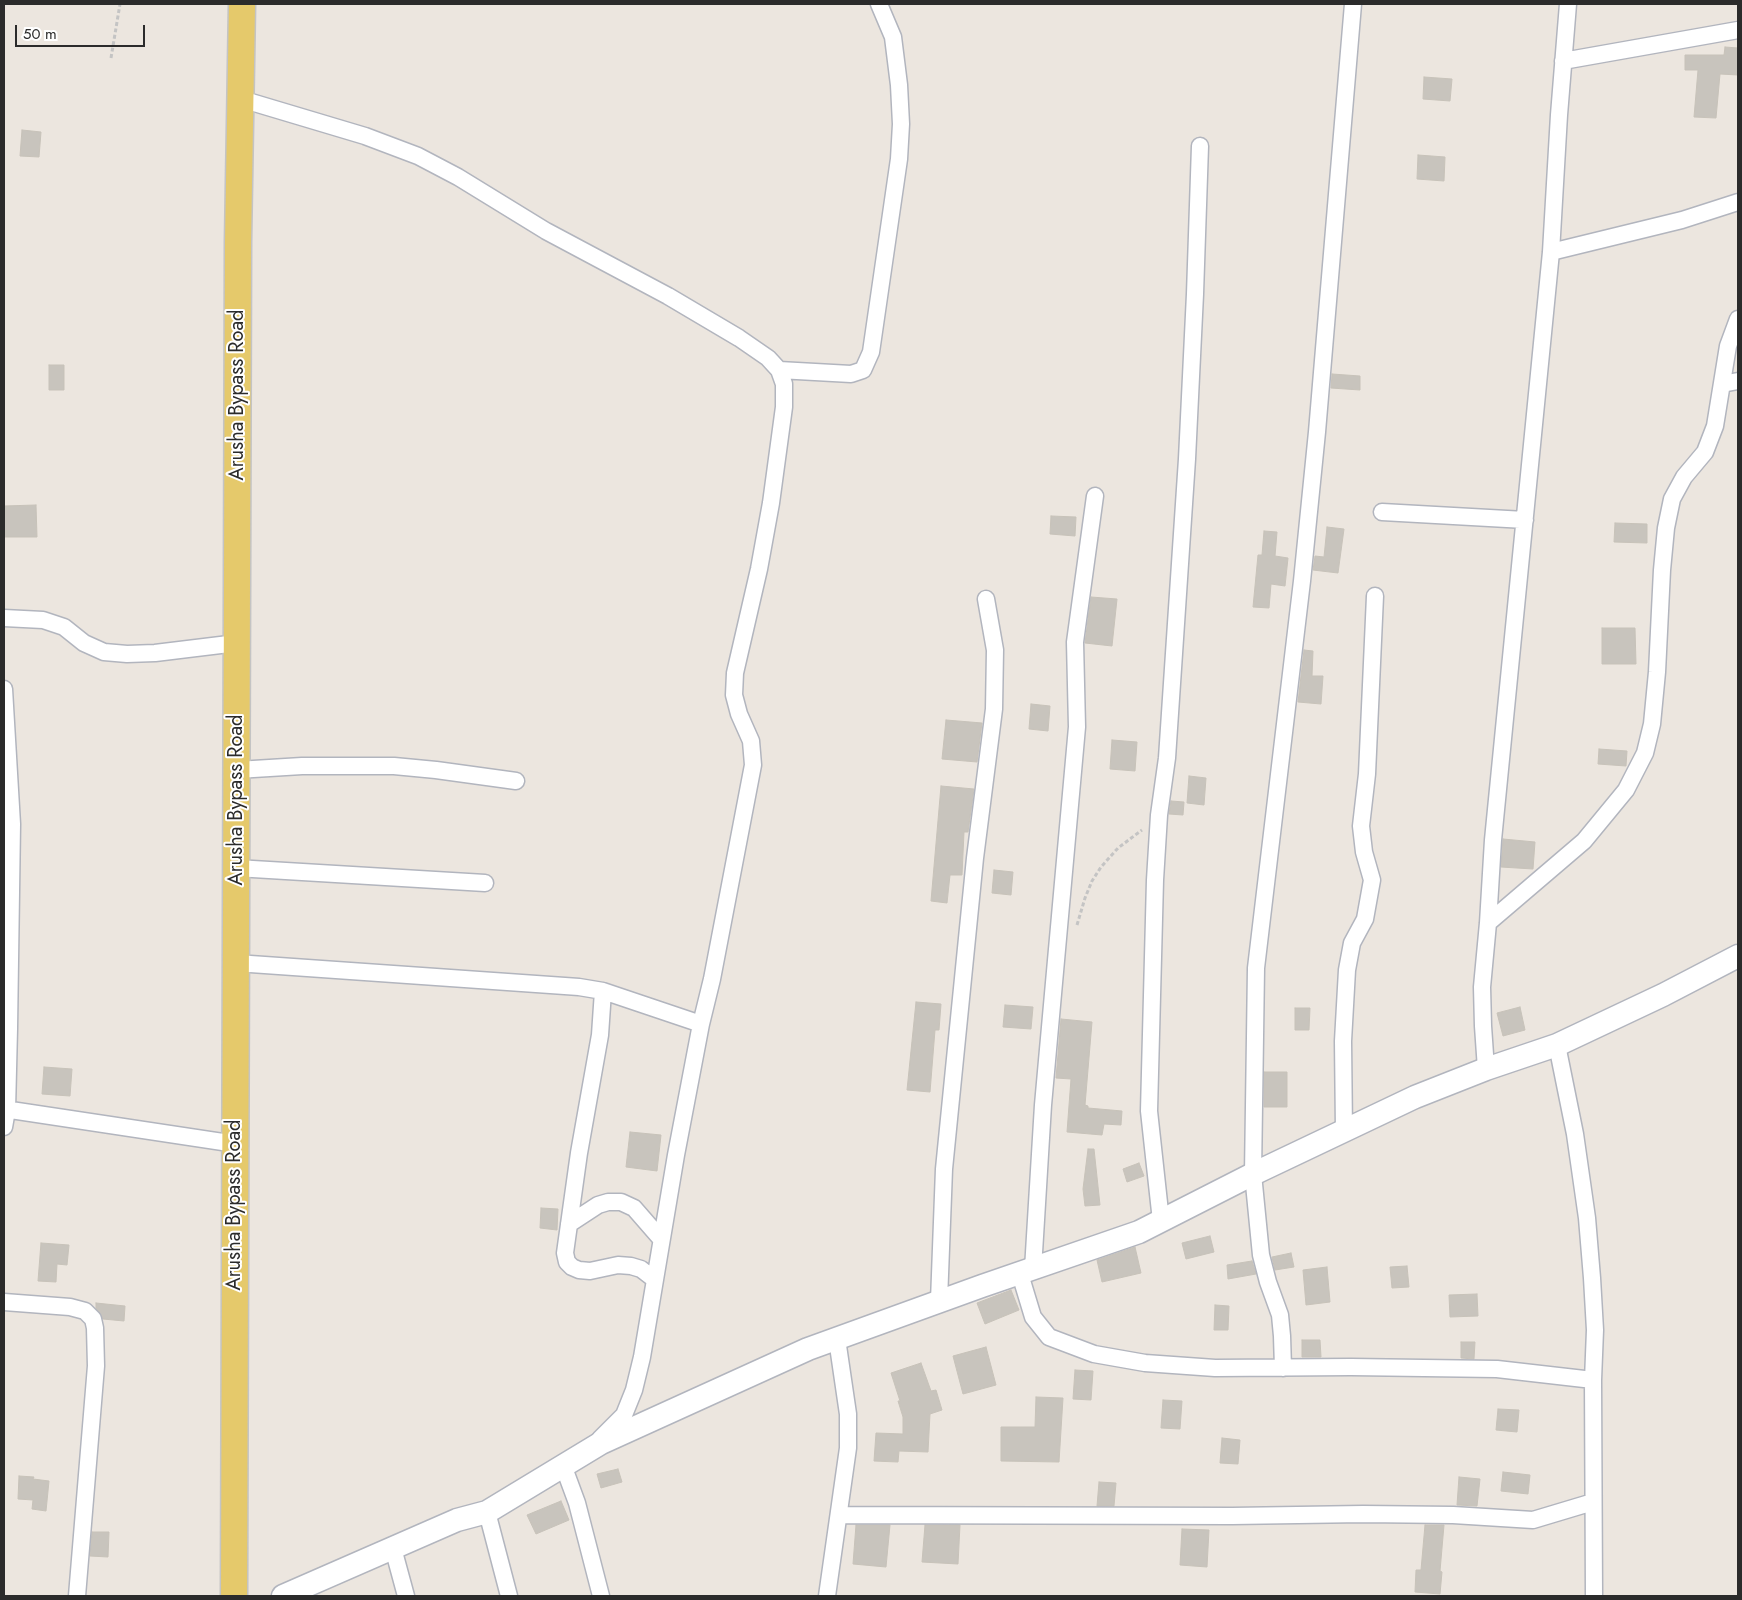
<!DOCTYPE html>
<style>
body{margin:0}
#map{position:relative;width:1742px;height:1600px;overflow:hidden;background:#ece6df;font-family:Jost,sans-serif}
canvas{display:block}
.frame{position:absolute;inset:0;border:5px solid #2b2b2b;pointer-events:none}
.scale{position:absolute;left:15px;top:25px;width:130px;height:22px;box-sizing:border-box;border:2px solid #2b2b2b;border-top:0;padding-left:6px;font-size:15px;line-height:18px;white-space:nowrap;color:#2b2b2b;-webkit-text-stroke:4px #fff;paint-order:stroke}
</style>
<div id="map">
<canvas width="1742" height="1600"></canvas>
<div class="frame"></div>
<div class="scale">50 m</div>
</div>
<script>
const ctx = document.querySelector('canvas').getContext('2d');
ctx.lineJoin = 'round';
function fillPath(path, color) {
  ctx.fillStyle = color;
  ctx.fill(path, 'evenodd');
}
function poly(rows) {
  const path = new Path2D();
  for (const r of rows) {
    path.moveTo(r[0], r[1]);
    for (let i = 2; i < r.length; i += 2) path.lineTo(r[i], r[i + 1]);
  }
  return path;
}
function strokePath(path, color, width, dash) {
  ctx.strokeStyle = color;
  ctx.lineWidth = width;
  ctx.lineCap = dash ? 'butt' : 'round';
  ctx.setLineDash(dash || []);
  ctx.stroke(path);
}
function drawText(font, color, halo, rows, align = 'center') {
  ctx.font = font + ' Jost,sans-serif';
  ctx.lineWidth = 4;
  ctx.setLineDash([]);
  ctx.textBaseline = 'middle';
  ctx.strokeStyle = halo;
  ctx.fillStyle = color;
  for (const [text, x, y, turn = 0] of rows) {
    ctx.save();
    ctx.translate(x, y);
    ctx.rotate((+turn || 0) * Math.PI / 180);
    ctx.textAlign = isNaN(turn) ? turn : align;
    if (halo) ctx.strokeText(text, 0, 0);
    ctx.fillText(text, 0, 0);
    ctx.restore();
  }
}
const building = poly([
 [1725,47,1738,48,1738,75,1720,74,1716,118,1694,117,1698,70,1685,70,1685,55,1724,55,1725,47],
 [1424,77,1452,79,1450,101,1423,99,1424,77],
 [22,130,41,132,39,157,20,156,22,130],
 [1418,155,1445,157,1444,181,1417,179,1418,155],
 [49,365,64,365,64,390,49,390,49,365],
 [1332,374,1360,376,1360,390,1331,388,1332,374],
 [36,505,37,537,4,537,4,506,36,505],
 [1051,516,1076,517,1075,536,1050,534,1051,516],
 [1615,523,1647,524,1647,543,1614,542,1615,523],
 [1327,527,1344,529,1338,573,1313,570,1315,556,1324,557,1327,527],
 [1264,531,1277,532,1275,556,1288,558,1285,586,1271,584,1269,608,1253,607,1258,555,1262,555,1264,531],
 [1091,597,1117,599,1112,646,1085,643,1091,597],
 [1602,628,1635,628,1636,664,1602,664,1602,628],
 [1304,650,1313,651,1312,676,1323,676,1321,704,1298,702,1304,650],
 [1031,704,1050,706,1048,731,1029,729,1031,704],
 [946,720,982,723,977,762,942,759,946,720],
 [1112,740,1137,742,1135,771,1110,769,1112,740],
 [1599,749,1627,751,1626,766,1598,764,1599,749],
 [1189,776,1206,778,1204,805,1187,803,1189,776],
 [941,786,974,789,968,832,964,832,962,875,950,875,947,903,931,901,941,786],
 [1171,801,1184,802,1183,815,1169,814,1171,801],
 [1503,839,1535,842,1533,869,1501,867,1503,839],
 [994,870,1013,872,1011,895,992,893,994,870],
 [916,1002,941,1004,939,1030,935,1030,930,1092,907,1090,916,1002],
 [1005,1005,1033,1007,1031,1029,1003,1027,1005,1005],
 [1520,1007,1525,1030,1503,1036,1497,1013,1520,1007],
 [1295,1008,1310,1008,1309,1030,1295,1030,1295,1008],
 [1061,1019,1092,1022,1085,1105,1088,1106,1088,1108,1122,1111,1121,1125,1104,1124,1102,1135,1067,1132,1071,1079,1056,1078,1061,1019],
 [44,1067,72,1069,70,1096,42,1094,44,1067],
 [1264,1072,1287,1072,1287,1107,1264,1107,1264,1072],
 [630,1132,661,1135,657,1171,626,1167,630,1132],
 [1088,1149,1094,1149,1100,1205,1085,1206,1083,1189,1088,1149],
 [1139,1163,1144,1176,1127,1182,1123,1169,1139,1163],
 [541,1208,558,1209,557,1230,540,1228,541,1208],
 [1210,1236,1214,1252,1186,1259,1182,1243,1210,1236],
 [41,1243,69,1245,67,1265,57,1264,56,1282,38,1281,41,1243],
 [1135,1247,1141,1273,1102,1282,1097,1260,1135,1247],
 [1291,1253,1294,1267,1275,1270,1272,1257,1291,1253],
 [1252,1261,1256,1274,1228,1279,1227,1265,1252,1261],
 [1407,1266,1409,1287,1392,1288,1390,1267,1407,1266],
 [1327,1267,1330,1302,1306,1305,1303,1270,1327,1267],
 [1011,1290,1019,1310,985,1324,977,1303,1011,1290],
 [1477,1294,1478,1316,1450,1317,1449,1295,1477,1294],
 [96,1303,125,1306,124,1321,103,1319,96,1308,96,1303],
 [1215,1305,1229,1306,1228,1330,1214,1330,1215,1305],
 [1302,1340,1320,1340,1321,1357,1302,1357,1302,1340],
 [1461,1342,1475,1342,1474,1359,1461,1358,1461,1342],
 [986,1347,996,1385,963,1394,953,1356,986,1347],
 [921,1363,931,1391,936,1390,942,1410,930,1414,928,1452,899,1451,898,1462,874,1461,876,1433,903,1434,903,1417,898,1401,900,1401,891,1373,921,1363],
 [1075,1370,1093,1371,1091,1400,1073,1399,1075,1370],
 [1036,1397,1063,1398,1059,1462,1001,1461,1001,1427,1035,1427,1036,1397],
 [1163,1400,1182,1401,1180,1429,1161,1428,1163,1400],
 [1498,1409,1519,1410,1517,1432,1496,1430,1498,1409],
 [1222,1438,1240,1440,1238,1464,1220,1463,1222,1438],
 [618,1469,622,1482,601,1488,597,1474,618,1469],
 [1503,1472,1530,1475,1528,1494,1501,1491,1503,1472],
 [19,1476,34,1477,33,1479,49,1481,46,1511,32,1509,33,1500,18,1499,19,1476],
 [1459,1477,1480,1479,1477,1506,1457,1505,1459,1477],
 [1099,1482,1116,1483,1114,1506,1097,1506,1099,1482],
 [561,1501,569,1520,536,1534,527,1515,561,1501],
 [856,1525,890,1525,886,1567,853,1564,856,1525],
 [925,1525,960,1525,958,1564,922,1562,925,1525],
 [1425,1525,1444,1525,1440,1571,1442,1572,1440,1594,1415,1592,1416,1570,1421,1570,1425,1525],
 [1182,1529,1209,1530,1207,1567,1180,1565,1182,1529],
 [92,1532,109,1532,108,1557,90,1556,92,1532]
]);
fillPath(building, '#c8c4bd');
strokePath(building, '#c7c2b9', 1);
const street = poly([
 [1563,61,1738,30],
 [241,99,365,136,418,156,458,177,546,231,668,296,739,338,768,358,779,370,784,384,784,407,771,503,759,569,735,673,734,695,739,714,751,741,753,765,712,979,701,1024,676,1155,642,1357,634,1390,624,1415,600,1439],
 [1551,252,1682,220,1738,202],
 [779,370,851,374,863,370,871,352,899,159,901,124,899,85,893,37,879,4],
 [1722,384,1738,381],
 [1382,512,1525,520],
 [4,618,43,620,64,627,84,643,104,652,127,654,155,653,237,643],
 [4,689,12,824,9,1029,7,1110,4,1127],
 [237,770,302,766,394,766,436,770,516,781],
 [236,868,485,883],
 [1488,923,1584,841,1626,790,1645,753,1652,724,1657,672,1662,570,1666,528,1672,499,1684,477,1705,452,1715,426,1728,346,1738,319],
 [236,963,579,987,603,991,701,1024],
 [603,991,600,1035,579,1153,565,1253,567,1262,572,1267,579,1270,590,1271,618,1265,631,1266,641,1269,654,1279],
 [1557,1045,1575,1134,1587,1218,1592,1278,1595,1330,1593,1380,1594,1596],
 [1486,1069,1483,1026,1482,987,1488,923,1493,840,1551,252,1559,115,1568,4],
 [4,1109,236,1144],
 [1344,1132,1343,1041,1347,970,1352,943,1365,919,1372,880,1364,852,1361,826,1367,774,1375,596],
 [1161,1221,1149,1111,1155,880,1159,815,1167,758,1187,459,1195,294,1200,146],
 [569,1224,598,1205,608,1202,621,1202,634,1208,661,1239],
 [1033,1269,1043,1105,1077,727,1075,642,1095,496],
 [1020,1274,1033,1317,1049,1337,1094,1354,1145,1363,1215,1368,1351,1367,1497,1369,1593,1380],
 [939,1301,944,1169,975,858,994,709,995,650,986,599],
 [4,1302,70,1307,85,1311,93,1319,95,1328,96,1366,77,1596],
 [1283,1368,1282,1336,1280,1315,1268,1282,1261,1255,1253,1174,1256,968,1302,581,1317,432,1353,4],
 [563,1465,577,1503,601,1596],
 [487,1512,509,1596],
 [839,1515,1232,1516,1363,1514,1453,1515,1533,1520,1593,1502],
 [393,1548,406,1596],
 [827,1596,848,1448,848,1414,837,1339]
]);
const secondary = poly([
 [283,1596,457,1520,487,1512,601,1443,808,1349,982,1286,1139,1232,1253,1174,1415,1097,1486,1069,1557,1045,1663,995,1738,956]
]);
const primary = poly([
 [234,1596,238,242,242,4]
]);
strokePath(street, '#b2b5be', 19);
strokePath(secondary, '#b2b5be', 25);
strokePath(primary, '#c4c4c4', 29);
strokePath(poly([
 [111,58,120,4],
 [1077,925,1085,898,1092,881,1101,867,1118,848,1142,830]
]), '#c4c4c4', 3, [4, 2.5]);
strokePath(street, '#fff', 16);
strokePath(secondary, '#fff', 22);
strokePath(primary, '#e5c96b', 26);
drawText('20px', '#2b2b2b', '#fff', [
 ["Arusha Bypass Road",238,395,-90],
 ["Arusha Bypass Road",237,800,-90],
 ["Arusha Bypass Road",235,1205,-90]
]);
</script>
